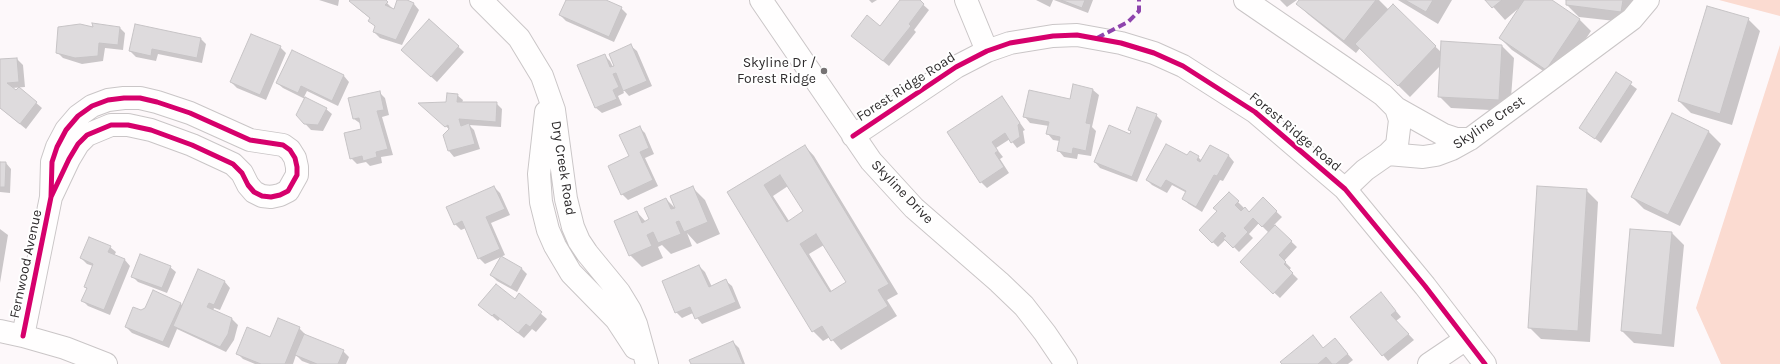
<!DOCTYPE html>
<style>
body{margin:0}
canvas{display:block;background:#fdf8fa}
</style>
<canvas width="1780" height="364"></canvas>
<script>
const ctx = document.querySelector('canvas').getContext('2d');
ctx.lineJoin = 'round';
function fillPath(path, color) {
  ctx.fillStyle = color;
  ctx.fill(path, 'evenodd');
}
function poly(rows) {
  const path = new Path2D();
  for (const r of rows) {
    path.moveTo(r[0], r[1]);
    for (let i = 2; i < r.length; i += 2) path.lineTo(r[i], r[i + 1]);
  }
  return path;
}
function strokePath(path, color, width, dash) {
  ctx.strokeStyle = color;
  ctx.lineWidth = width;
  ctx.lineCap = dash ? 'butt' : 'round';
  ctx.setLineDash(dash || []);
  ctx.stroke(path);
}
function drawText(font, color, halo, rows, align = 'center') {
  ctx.font = font + ' Karla,sans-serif';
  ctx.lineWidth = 4;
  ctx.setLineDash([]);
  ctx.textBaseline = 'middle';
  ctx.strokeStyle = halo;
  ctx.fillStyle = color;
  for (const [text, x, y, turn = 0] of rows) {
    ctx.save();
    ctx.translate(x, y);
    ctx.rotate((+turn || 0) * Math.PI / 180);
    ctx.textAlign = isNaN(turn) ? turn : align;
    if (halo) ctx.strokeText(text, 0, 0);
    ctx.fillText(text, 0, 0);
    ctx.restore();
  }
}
fillPath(poly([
 [1719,0,1780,0,1780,16],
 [1780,45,1780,364,1721,364,1696,308]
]), '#fbdbd1');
fillPath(poly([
 [319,0,339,0,338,6],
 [351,0,384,0,394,10,398,0,405,0,414,4,419,10,402,45,380,38,374,32,376,27,369,21,371,19,356,7,350,1],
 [567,0,603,0,621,8,627,14,614,42,566,21,560,15],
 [869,0,877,0,872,3],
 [901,0,918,0,929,10,914,30,916,32,889,66,858,41,880,27],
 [1036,0,1053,0,1050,7],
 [1054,0,1093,0,1088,13],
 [1280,0,1297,0,1287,7],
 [1300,0,1379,0,1389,10,1393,6,1441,52,1502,46,1514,58,1510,111,1451,108,1439,96,1441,65,1410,97,1360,48,1356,53,1309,15,1297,4],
 [1398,0,1452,0,1438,24],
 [1487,0,1550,0,1579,19,1591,31,1558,81,1512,50,1500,38,1520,7,1505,20],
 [1567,0,1636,0,1633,23,1579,17,1567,5],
 [1748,19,1760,31,1732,125,1691,113,1679,101],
 [430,20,464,52,437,82,408,56],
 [119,27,125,33,123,50,105,48,103,61,82,64,63,58,57,52,94,28],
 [252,35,280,47,286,53,266,100,237,88,231,82],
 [201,39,206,44,202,63,158,54,156,61,136,57,130,51],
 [631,46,637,51,652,86,629,96,622,88,624,93,618,96,622,105,602,113,596,108,578,66,604,55,610,61,613,67],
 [292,52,344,76,349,82,338,106,307,91,304,97,326,109,332,114,323,131,311,130,297,115,305,99,283,88,277,83],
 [17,59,23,65,25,87,12,88,17,92,19,88,42,108,26,129,0,108,0,60],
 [1617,74,1637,89,1601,143,1581,128],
 [1073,86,1093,90,1099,95,1092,127,1096,131,1091,156,1078,154,1077,159,1064,157,1059,151,1060,141,1053,140,1048,134,1049,126,1030,123,1025,117,1070,100],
 [379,92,385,98,389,115,382,117,393,155,381,157,382,163,370,166,366,162,357,164,351,158,362,130,361,124,354,119],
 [457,95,463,100,462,103,496,103,502,109,501,127,469,125,474,130,480,149,454,157,449,151,445,135,450,130,425,108,447,103],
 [1002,97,1025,130,1023,131,1025,143,1017,148,1010,139,996,148,1003,157,1000,159,1009,173,987,188,981,182],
 [1156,115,1162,121,1137,182,1100,168,1095,162,1131,135,1132,132,1129,129],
 [1673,115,1709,132,1721,144,1680,226,1644,209,1632,197],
 [639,127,645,133,654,154,645,158,658,186,628,200,622,194,630,156],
 [805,146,814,156,898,294,887,300,897,316,841,350,830,337,823,341,813,331,728,193],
 [788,186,805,212,789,221,773,196],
 [824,245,848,282,832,292,809,254],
 [1210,146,1229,156,1234,162,1223,181,1220,180,1202,212,1189,204,1183,199,1187,193,1172,185,1167,193,1152,185,1147,180,1187,157,1198,157,1202,161],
 [0,163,6,163,11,169,10,193,0,192],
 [494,187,500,193,510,215,491,223,505,255,485,264,479,258,466,228,461,230,455,224],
 [693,188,705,200,720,234,697,244,687,233,692,246,671,254,662,245,658,247,663,258,642,267,630,255,637,212,646,222,651,220,666,199,676,209],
 [1586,190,1598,202,1590,342,1541,339,1529,327],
 [1229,193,1249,213,1263,199,1282,217,1274,225,1297,247,1284,261,1291,268,1289,270,1298,279,1280,298,1241,262,1269,233,1259,223,1249,234,1253,238,1239,252,1226,239,1218,247,1200,230,1218,211],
 [0,229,8,235,0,283],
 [1631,230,1672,233,1684,245,1674,347,1634,343,1622,331],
 [110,247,116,252,114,256,125,260,130,266,110,315,88,306,83,301,87,289,85,287,93,266,87,264,81,258],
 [502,257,522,269,527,274,517,292,497,281,491,275],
 [699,266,705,272,712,287,726,281,732,286,741,308,702,324,693,313,682,318,676,312],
 [170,267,176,272,167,293,138,282,132,276],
 [199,271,225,282,230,288,220,310,214,308,213,311,232,319,238,325,234,340,226,352,177,329,169,348,132,333,126,327,142,311,180,303,183,306],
 [1381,293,1401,317,1396,321,1414,340,1388,361,1383,355],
 [519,295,547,319,536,332,532,329,524,338,500,319,498,321,485,310,515,300],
 [299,328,305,334,304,336,343,351,349,357,346,364,310,364,302,361,296,355,293,364,255,364,243,359,237,353,271,338],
 [1335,339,1353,360,1348,364,1283,364,1324,349],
 [733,342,739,348,745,364,692,364]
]), '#0003');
const building = poly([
 [350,0,386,0,388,2,385,5,394,9,397,0,407,0,414,3,396,40,373,32,375,26,368,21,370,18,349,1,350,0],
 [566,0,606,0,622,7,609,37,559,15,566,0],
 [900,0,920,0,924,4,909,24,911,26,883,61,851,36,867,15,880,26,900,0],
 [1061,0,1085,0,1082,8,1061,0],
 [1299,0,1376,0,1344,41,1296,4,1299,0],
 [1405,0,1433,0,1426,12,1405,0],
 [1485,0,1502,0,1492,8,1485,0],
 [1524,0,1552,0,1580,19,1546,70,1499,38,1524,0],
 [1566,0,1623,0,1621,12,1566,5,1566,0],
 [1393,4,1436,46,1398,86,1355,44,1393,4],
 [1707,6,1749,18,1720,114,1678,101,1707,6],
 [429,19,459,46,431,77,401,50,429,19],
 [92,23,120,27,118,45,99,43,98,56,75,58,56,53,58,27,80,24,93,27,92,23],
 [135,24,201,38,197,58,152,49,151,56,129,51,135,24],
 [251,34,281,46,260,95,230,82,251,34],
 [1441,41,1502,45,1499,100,1438,97,1441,41],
 [631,44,647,81,623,91,616,73,613,74,619,87,613,90,617,99,595,108,577,65,605,54,610,67,614,66,609,54,631,44],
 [292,50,344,75,332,101,301,86,298,93,276,83,292,50],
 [17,58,19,82,7,83,16,90,19,87,37,102,20,124,0,108,0,59,17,58],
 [1616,72,1632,82,1595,139,1579,128,1616,72],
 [1073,84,1093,89,1086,123,1091,124,1086,151,1073,148,1072,154,1057,151,1060,137,1046,134,1049,122,1023,117,1029,90,1070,99,1073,84],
 [380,91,384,110,377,111,388,149,376,152,377,157,363,161,362,156,350,159,344,133,361,129,359,118,353,119,348,98,380,91],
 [447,93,458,94,457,102,497,102,496,122,459,119,461,126,469,123,475,144,448,151,443,135,449,129,448,125,445,127,418,103,446,102,447,93],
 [1002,96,1020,123,1018,125,1020,137,1011,143,1005,133,992,142,998,151,995,153,1004,167,980,183,947,132,1002,96],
 [305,97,327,108,318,125,304,124,296,115,305,97],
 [1137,107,1157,114,1132,177,1094,162,1109,125,1130,134,1131,131,1128,130,1137,107],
 [1672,113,1709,131,1668,215,1631,197,1672,113],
 [640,126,649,148,640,152,653,180,621,195,608,166,629,156,619,135,640,126],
 [1166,144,1187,155,1190,151,1199,156,1197,160,1200,162,1210,145,1229,155,1217,176,1214,175,1196,207,1182,199,1186,191,1166,180,1161,188,1146,180,1166,144],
 [805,145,889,284,878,290,888,306,831,341,822,326,812,332,727,192,805,145],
 [780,175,803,211,787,222,764,185,780,175],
 [816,234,846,282,830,292,800,244,816,234],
 [0,162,6,162,5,187,0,187,0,162],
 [494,186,505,209,486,217,500,249,478,259,462,221,454,225,446,207,494,186],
 [693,186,708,222,684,232,679,221,676,222,681,234,658,243,653,232,647,235,652,246,629,256,614,221,637,211,642,223,649,219,644,208,666,198,671,209,675,208,670,196,693,186],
 [1537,186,1587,189,1578,331,1528,328,1537,186],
 [1229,192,1239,201,1235,205,1241,211,1245,207,1249,212,1263,197,1277,211,1262,227,1253,218,1244,228,1248,232,1233,248,1223,238,1226,236,1222,232,1212,243,1199,230,1217,211,1213,208,1229,192],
 [1275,225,1292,241,1279,255,1286,262,1284,264,1293,273,1273,294,1240,262,1275,225],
 [1630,229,1672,232,1662,335,1621,331,1630,229],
 [89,237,111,246,108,252,125,259,104,310,81,301,87,288,84,287,93,264,80,258,89,237],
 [140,254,171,266,162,288,131,277,140,254],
 [501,256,522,268,511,287,490,275,501,256],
 [699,265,709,287,726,279,736,302,695,319,690,307,675,313,662,281,699,265],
 [198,269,225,281,214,305,209,303,207,307,232,318,228,334,220,347,173,326,198,269],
 [496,284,515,299,519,293,542,312,530,327,526,324,518,333,494,314,492,316,478,305,496,284],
 [153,290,181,303,163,342,125,327,133,307,141,310,145,308,153,290],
 [1381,292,1396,311,1391,315,1409,334,1382,356,1350,317,1381,292],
 [278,318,300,327,285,364,261,364,236,354,247,327,270,337,278,318],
 [304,334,344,350,338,364,317,364,295,355,304,334],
 [1313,335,1323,348,1335,338,1348,354,1336,364,1332,364,1326,357,1318,364,1282,364,1280,362,1313,335],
 [733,341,743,364,691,364,689,360,733,341]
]);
fillPath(building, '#dedbdd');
strokePath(building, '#c7c4c6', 1);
const minor = poly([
 [481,0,519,38,542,76,554,110,566,199,573,227,579,241,587,253,619,292,630,310,636,324,647,364],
 [761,0,871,161,914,208,999,282,1024,306,1045,333,1066,364],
 [966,0,987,51],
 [1245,0,1343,67,1383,95,1396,108,1400,120,1397,145,1388,154,1365,170,1345,189],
 [1396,108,1444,135,1456,139,1470,139],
 [546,112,539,174,541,202,548,230,555,246,571,273,616,319,635,348],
 [853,136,956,67,987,51,1010,43,1053,36,1077,35,1121,43,1154,53,1183,66,1255,112,1345,189,1425,286,1485,364],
 [1388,154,1423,157,1436,155,1452,149,1470,139,1632,19,1648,0],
 [0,331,23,336,65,348,106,364],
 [23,336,51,197,69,159,78,144,87,135,111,125,128,125,151,130,192,145,233,164,242,173,248,185,254,192,262,196,271,197,280,195,288,191,297,175,297,167,295,158,290,150,283,145,250,140,190,113,157,102,140,98,124,98,108,100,92,106,78,116,66,130,57,147,52,162,51,197],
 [1429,364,1466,339]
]);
strokePath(minor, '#cac6c7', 24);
strokePath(minor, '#fffefe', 22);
strokePath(poly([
 [1097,38,1128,22,1139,11,1139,0]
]), '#8e44ad', 4, [8, 4]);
strokePath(poly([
 [853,136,956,67,987,51,1010,43,1053,36,1077,35,1121,43,1154,53,1183,66,1255,112,1345,189,1425,286,1485,364],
 [23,336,51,197,69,159,78,144,87,135,111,125,128,125,151,130,192,145,233,164,242,173,248,185,254,192,262,196,271,197,280,195,288,191,297,175,297,167,295,158,290,150,283,145,250,140,190,113,157,102,140,98,124,98,108,100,92,106,78,116,66,130,57,147,52,162,51,197]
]), '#d6006c', 5);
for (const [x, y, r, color] of [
 [824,71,4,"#767374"]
]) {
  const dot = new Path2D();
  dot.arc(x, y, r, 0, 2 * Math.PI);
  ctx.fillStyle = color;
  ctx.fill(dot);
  strokePath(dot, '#fff', 1.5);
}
drawText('14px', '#2e2b2c', '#fff', [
 ["Skyline Dr /",816,63],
 ["Forest Ridge",816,79]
], 'right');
drawText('14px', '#2e2b2c', '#fff', [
 ["Forest Ridge Road",906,87,-33],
 ["Skyline Crest",1489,123,-34],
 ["Forest Ridge Road",1295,132,40],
 ["Dry Creek Road",563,168,81],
 ["Skyline Drive",902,192,46],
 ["Fernwood Avenue",26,264,-78]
]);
</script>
